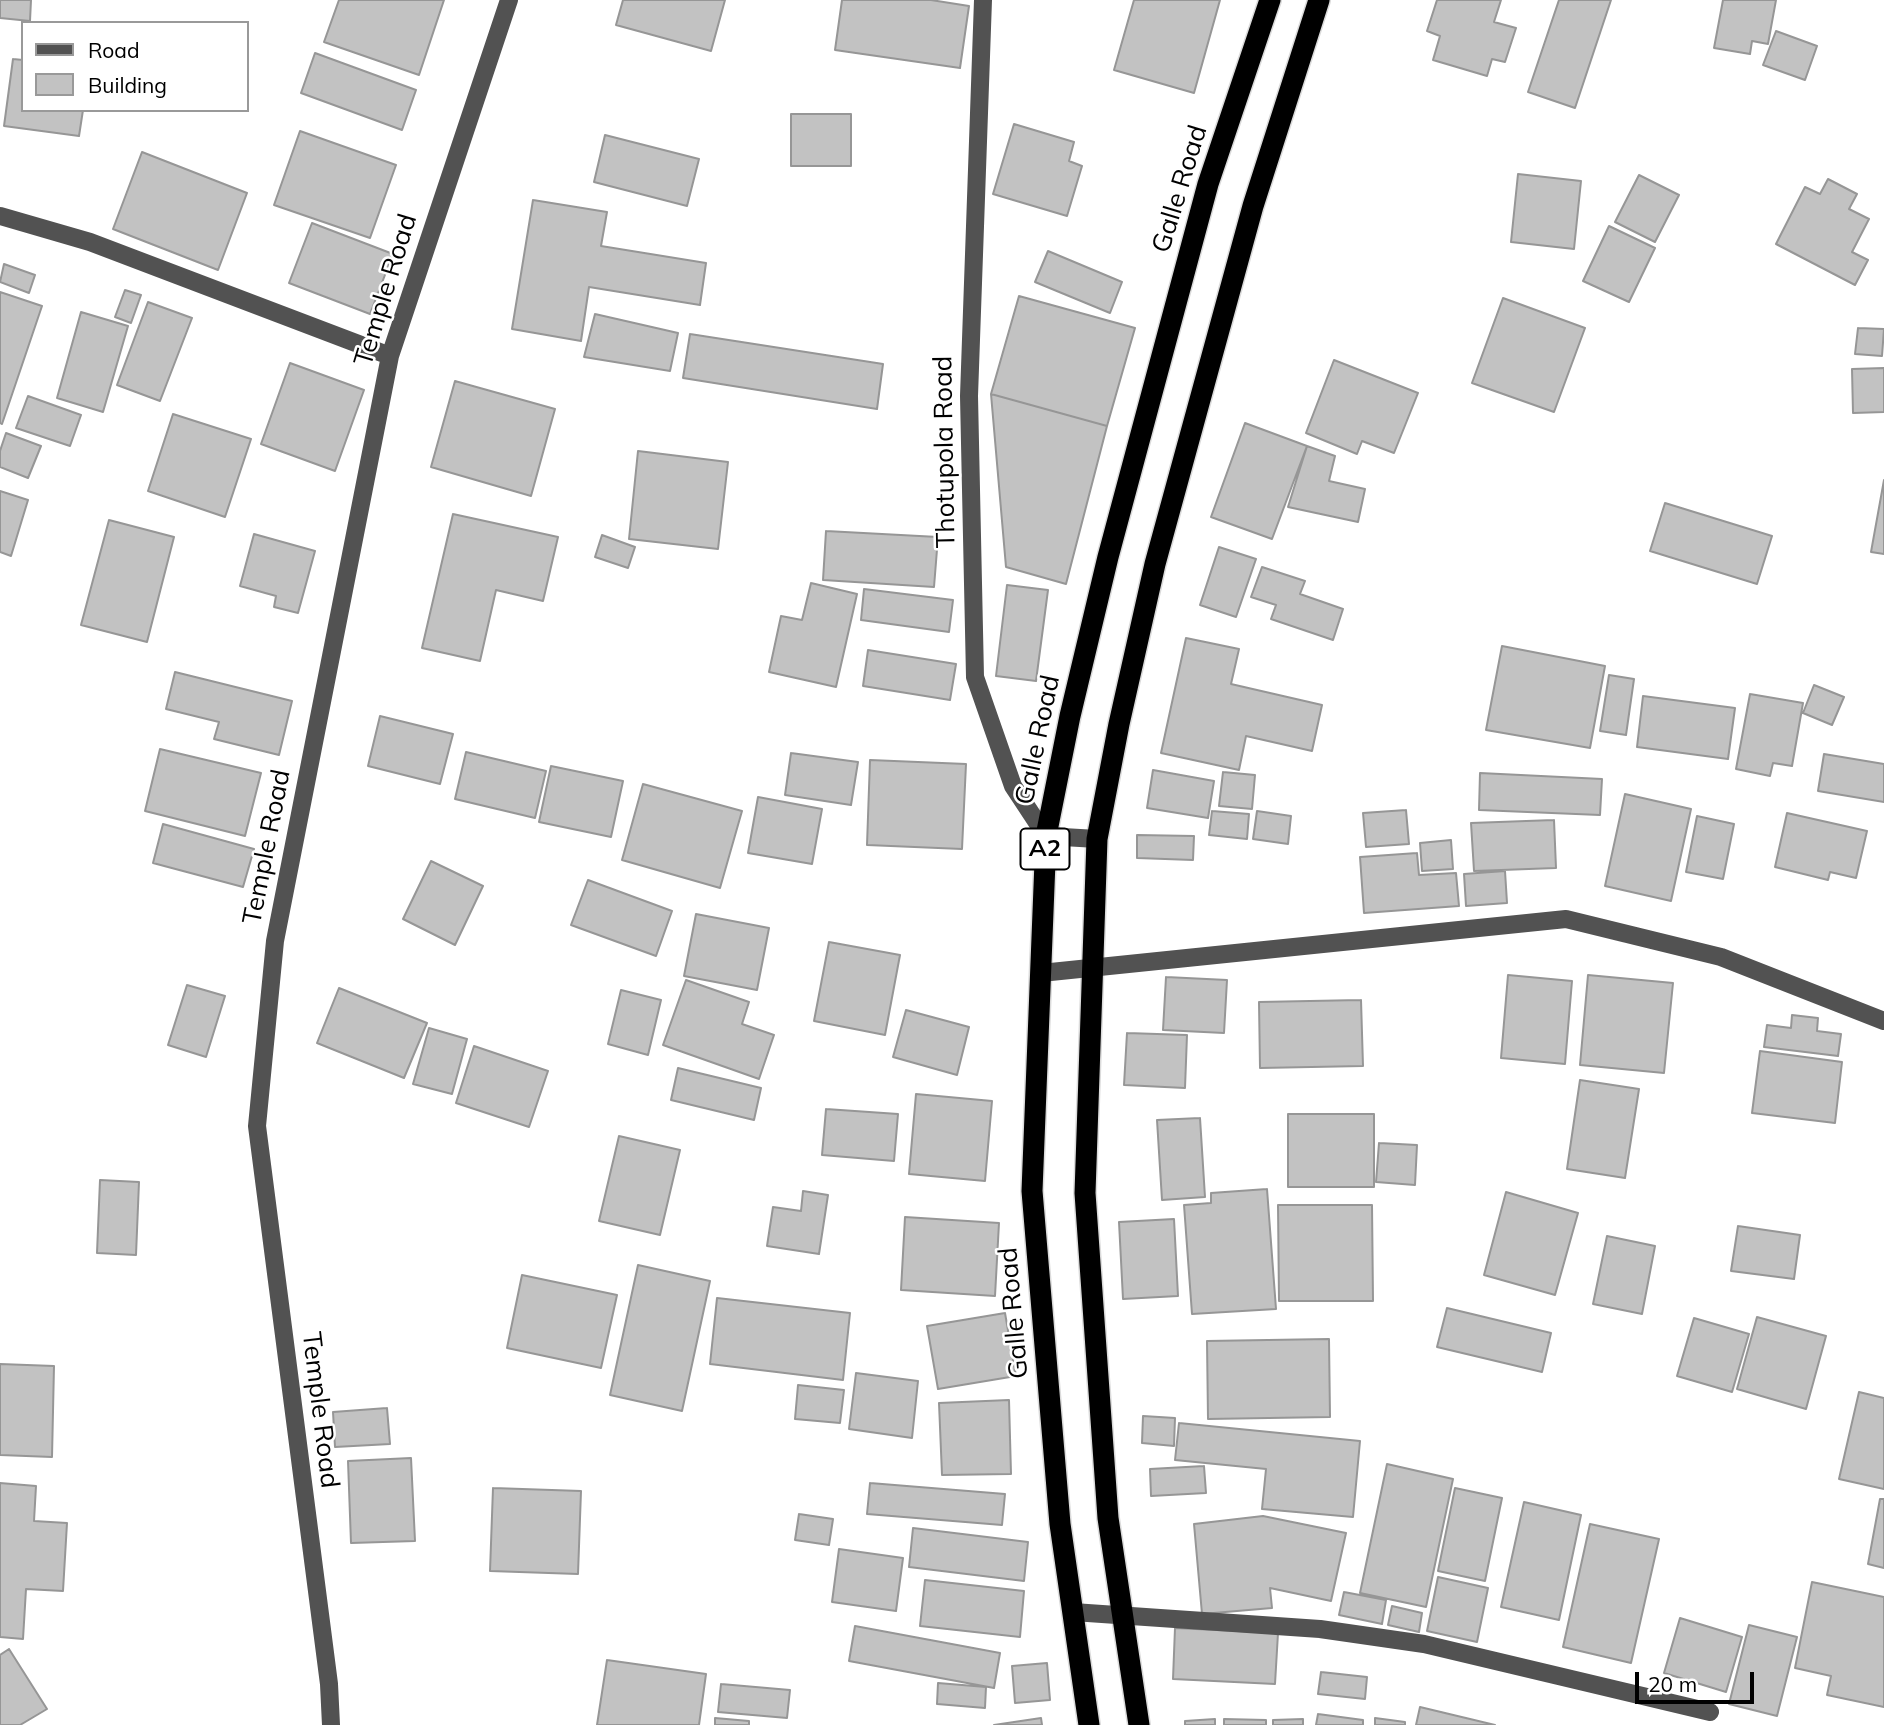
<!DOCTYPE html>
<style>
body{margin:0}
#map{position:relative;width:1884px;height:1725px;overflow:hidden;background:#fff;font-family:Mulish,sans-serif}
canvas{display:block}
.legend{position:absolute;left:21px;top:21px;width:228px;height:91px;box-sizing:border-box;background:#fff;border:2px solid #999;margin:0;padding:9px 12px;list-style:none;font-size:21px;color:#000}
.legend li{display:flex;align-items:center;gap:14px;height:35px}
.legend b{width:35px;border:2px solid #999}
.scale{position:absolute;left:1635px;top:1672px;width:119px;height:32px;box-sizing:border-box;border:4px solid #000;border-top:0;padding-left:9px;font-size:21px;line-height:24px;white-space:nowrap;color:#000;-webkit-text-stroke:5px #fff;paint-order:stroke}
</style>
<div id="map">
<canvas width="1884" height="1725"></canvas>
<ul class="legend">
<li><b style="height:9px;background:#525252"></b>Road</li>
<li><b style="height:19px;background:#c2c2c2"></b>Building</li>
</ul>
<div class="scale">20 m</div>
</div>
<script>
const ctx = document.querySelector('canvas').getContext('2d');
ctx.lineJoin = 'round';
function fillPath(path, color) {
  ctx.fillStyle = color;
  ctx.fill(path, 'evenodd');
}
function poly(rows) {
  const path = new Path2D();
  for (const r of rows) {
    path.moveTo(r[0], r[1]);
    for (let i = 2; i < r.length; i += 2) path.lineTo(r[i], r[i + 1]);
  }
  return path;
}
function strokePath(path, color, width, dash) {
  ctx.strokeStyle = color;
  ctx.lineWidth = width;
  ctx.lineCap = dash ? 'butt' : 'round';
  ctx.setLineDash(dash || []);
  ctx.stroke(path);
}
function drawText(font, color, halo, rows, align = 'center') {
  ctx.font = font + ' Mulish,sans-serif';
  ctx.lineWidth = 5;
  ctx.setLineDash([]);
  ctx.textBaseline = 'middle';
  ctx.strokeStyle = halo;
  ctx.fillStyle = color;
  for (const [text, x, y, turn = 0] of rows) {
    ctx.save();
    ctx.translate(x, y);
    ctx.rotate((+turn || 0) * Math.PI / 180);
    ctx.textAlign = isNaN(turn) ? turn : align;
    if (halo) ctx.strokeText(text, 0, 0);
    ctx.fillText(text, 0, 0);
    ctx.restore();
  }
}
const building = poly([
 [0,0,31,0,30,21,0,18,0,0],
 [339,0,444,0,419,75,324,42,339,0],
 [623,0,725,0,711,51,616,25,623,0],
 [842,0,931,0,969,6,960,68,835,50,842,0],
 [1134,0,1220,0,1194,93,1114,70,1134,0],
 [1437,0,1501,0,1494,22,1516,28,1505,62,1492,59,1487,76,1433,60,1440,36,1427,31,1437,0],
 [1559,0,1611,0,1575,108,1528,92,1559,0],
 [1723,0,1776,0,1768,44,1752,41,1750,54,1714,48,1723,0],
 [1776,31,1817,46,1805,80,1763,65,1776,31],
 [315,53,416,90,402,130,301,93,315,53],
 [13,59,23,60,23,110,83,110,79,136,4,126,13,59],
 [791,114,851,114,851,166,791,166,791,114],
 [1014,124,1074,142,1069,161,1082,166,1067,216,993,194,1014,124],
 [300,131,396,165,370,238,274,205,300,131],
 [605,135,699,159,687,206,594,182,605,135],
 [142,152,247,193,218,270,113,229,142,152],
 [1518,174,1581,181,1574,249,1511,242,1518,174],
 [1639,175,1679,195,1655,242,1615,222,1639,175],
 [1828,179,1857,194,1849,209,1869,219,1852,252,1868,260,1855,285,1776,244,1805,187,1820,194,1828,179],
 [533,200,607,212,601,246,706,263,700,305,589,287,581,341,512,329,533,200],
 [312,223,393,254,370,314,289,283,312,223],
 [1609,226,1655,248,1629,302,1583,281,1609,226],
 [1048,251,1122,282,1110,313,1035,282,1048,251],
 [4,264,35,275,29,293,0,282,4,264],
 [125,290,141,295,131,323,115,317,125,290],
 [0,292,42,306,2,424,0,423,0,292],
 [1019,296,1135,328,1107,426,991,394,1019,296],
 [1503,298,1585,328,1554,412,1472,383,1503,298],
 [148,302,192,318,160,401,117,385,148,302],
 [81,312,128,326,103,412,57,398,81,312],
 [595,314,678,333,670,371,584,357,595,314],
 [1858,328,1884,329,1882,356,1855,354,1858,328],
 [690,334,883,364,877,409,683,378,690,334],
 [1334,360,1418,393,1394,453,1362,441,1357,454,1306,433,1334,360],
 [290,363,364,390,335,471,261,444,290,363],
 [1884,368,1884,412,1853,413,1852,369,1884,368],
 [455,381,555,409,531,496,431,467,455,381],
 [991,394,1107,426,1066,584,1006,567,991,394],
 [28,396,81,415,70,446,16,428,28,396],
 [173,414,251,439,225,517,148,491,173,414],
 [1245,423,1307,446,1272,539,1211,517,1245,423],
 [6,433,41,446,28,478,0,467,0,451,6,433],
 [1307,446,1335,456,1329,481,1365,489,1358,522,1288,507,1307,446],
 [638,451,728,462,718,549,629,539,638,451],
 [1884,480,1884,554,1871,552,1884,480],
 [0,491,28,500,11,556,0,552,0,491],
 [1665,503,1772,536,1757,584,1650,551,1665,503],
 [453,514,558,537,543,601,496,590,480,661,422,648,453,514],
 [109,520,174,537,147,642,81,625,109,520],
 [826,531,938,537,934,587,823,580,826,531],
 [254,534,315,551,298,613,274,607,276,596,240,586,254,534],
 [602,535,635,547,628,568,595,557,602,535],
 [1219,547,1256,559,1236,617,1200,605,1219,547],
 [1262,567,1305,581,1300,594,1343,609,1333,640,1271,619,1276,605,1251,597,1262,567],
 [811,583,857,594,836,687,769,672,781,616,802,620,811,583],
 [1007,585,1048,590,1036,681,996,676,1007,585],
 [864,589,953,600,949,632,861,620,864,589],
 [1186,638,1239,649,1231,684,1322,705,1312,751,1246,736,1239,770,1161,753,1186,638],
 [1502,646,1605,666,1590,748,1486,730,1502,646],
 [868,650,956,664,950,700,863,686,868,650],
 [175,672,292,701,279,755,214,739,219,722,166,709,175,672],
 [1609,675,1634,679,1626,735,1600,731,1609,675],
 [1814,685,1844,697,1832,725,1803,713,1814,685],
 [1750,694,1803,703,1792,766,1773,763,1770,776,1736,769,1750,694],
 [1643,696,1735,708,1728,759,1637,747,1643,696],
 [380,716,453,734,440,784,368,766,380,716],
 [160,749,261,773,245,836,145,811,160,749],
 [466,752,546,771,535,818,455,799,466,752],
 [791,753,858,762,851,805,785,795,791,753],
 [1824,754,1884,764,1884,802,1818,791,1824,754],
 [870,760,966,764,962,849,867,845,870,760],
 [551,766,623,781,611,837,539,822,551,766],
 [1153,770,1214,781,1208,818,1147,808,1153,770],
 [1223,772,1255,775,1252,809,1219,806,1223,772],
 [1480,773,1602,779,1600,815,1479,810,1480,773],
 [643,784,742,811,720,888,622,860,643,784],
 [1625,794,1691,809,1671,901,1605,886,1625,794],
 [758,797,822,809,812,864,748,853,758,797],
 [1406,810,1409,844,1366,847,1363,813,1406,810],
 [1212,811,1249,814,1247,839,1209,835,1212,811],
 [1257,811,1291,816,1288,844,1253,839,1257,811],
 [1787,813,1867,831,1856,878,1830,872,1828,880,1775,867,1787,813],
 [1697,816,1734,824,1723,879,1686,872,1697,816],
 [1554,820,1556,868,1474,871,1471,823,1554,820],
 [163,824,254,849,243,887,153,863,163,824],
 [1137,835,1194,836,1193,860,1137,858,1137,835],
 [1451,840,1453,869,1422,871,1420,843,1451,840],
 [1417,853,1419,875,1456,873,1459,906,1364,913,1360,857,1417,853],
 [431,861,483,886,455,945,403,919,431,861],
 [1505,871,1507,903,1466,906,1464,874,1505,871],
 [588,880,672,911,656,956,571,925,588,880],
 [696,914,769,928,757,990,684,976,696,914],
 [829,942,900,955,885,1035,814,1021,829,942],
 [1508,975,1572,981,1565,1064,1501,1058,1508,975],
 [1588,975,1673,983,1664,1073,1580,1065,1588,975],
 [1166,977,1227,980,1224,1033,1163,1030,1166,977],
 [686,980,749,1002,742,1024,774,1035,759,1079,663,1045,686,980],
 [187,985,225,996,206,1057,168,1045,187,985],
 [339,988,427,1023,404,1078,317,1043,339,988],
 [621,990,661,1000,648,1055,608,1044,621,990],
 [1361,1000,1363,1066,1260,1068,1259,1002,1361,1000],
 [906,1010,969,1027,957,1075,893,1057,906,1010],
 [1792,1015,1818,1018,1817,1031,1841,1034,1838,1056,1764,1047,1767,1025,1791,1028,1792,1015],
 [429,1028,467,1039,452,1094,413,1084,429,1028],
 [1127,1033,1187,1035,1185,1088,1124,1085,1127,1033],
 [474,1046,548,1071,529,1127,456,1103,474,1046],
 [1760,1051,1842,1062,1835,1123,1752,1113,1760,1051],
 [678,1068,761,1088,754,1120,671,1100,678,1068],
 [1580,1080,1639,1089,1625,1178,1567,1169,1580,1080],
 [916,1094,992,1101,985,1181,909,1174,916,1094],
 [826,1109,898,1114,894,1161,822,1155,826,1109],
 [1288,1114,1374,1114,1374,1187,1288,1187,1288,1114],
 [1200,1118,1205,1197,1162,1200,1157,1120,1200,1118],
 [619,1136,680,1150,660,1235,599,1221,619,1136],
 [1379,1143,1417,1145,1415,1185,1376,1182,1379,1143],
 [100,1180,139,1182,136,1255,97,1253,100,1180],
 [1267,1189,1276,1309,1192,1314,1184,1205,1211,1203,1211,1193,1267,1189],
 [803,1191,828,1195,819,1254,767,1246,773,1207,801,1211,803,1191],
 [1506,1192,1578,1213,1555,1295,1484,1275,1506,1192],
 [1278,1205,1372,1205,1373,1301,1279,1301,1278,1205],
 [905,1217,999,1223,995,1296,901,1290,905,1217],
 [1174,1219,1178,1296,1123,1299,1119,1222,1174,1219],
 [1738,1226,1800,1235,1794,1279,1731,1271,1738,1226],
 [1607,1236,1655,1246,1642,1314,1593,1304,1607,1236],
 [638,1265,710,1281,682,1411,610,1395,638,1265],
 [522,1275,617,1295,601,1368,507,1348,522,1275],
 [717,1298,850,1313,843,1380,710,1364,717,1298],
 [1447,1308,1551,1333,1542,1372,1437,1347,1447,1308],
 [1005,1313,1016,1376,938,1389,927,1326,1005,1313],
 [1757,1317,1826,1336,1806,1409,1737,1389,1757,1317],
 [1694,1318,1749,1334,1732,1392,1677,1376,1694,1318],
 [1329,1339,1330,1417,1208,1419,1207,1341,1329,1339],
 [0,1364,54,1366,52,1457,0,1455,0,1364],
 [856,1373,918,1381,912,1438,849,1429,856,1373],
 [798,1385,844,1390,840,1423,795,1419,798,1385],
 [1859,1392,1884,1398,1884,1489,1839,1479,1859,1392],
 [1009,1400,1011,1474,942,1475,939,1403,1009,1400],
 [387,1408,390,1444,335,1447,333,1412,387,1408],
 [1143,1416,1175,1418,1174,1446,1142,1443,1143,1416],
 [1179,1423,1360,1441,1353,1517,1262,1509,1266,1469,1175,1460,1179,1423],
 [411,1458,415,1541,351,1543,348,1461,411,1458],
 [1387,1464,1453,1479,1426,1607,1360,1593,1387,1464],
 [1204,1466,1206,1493,1151,1496,1150,1469,1204,1466],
 [0,1483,36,1486,34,1521,67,1523,63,1591,26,1589,23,1639,0,1637,0,1483],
 [870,1483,1005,1494,1002,1525,867,1514,870,1483],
 [493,1488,581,1491,578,1574,490,1571,493,1488],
 [1455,1488,1502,1498,1485,1581,1438,1571,1455,1488],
 [1880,1499,1884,1499,1884,1568,1868,1564,1880,1499],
 [1524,1502,1581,1515,1559,1620,1501,1607,1524,1502],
 [799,1514,833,1519,829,1545,795,1540,799,1514],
 [1263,1516,1346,1533,1331,1601,1270,1588,1272,1608,1202,1614,1194,1524,1263,1516],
 [1590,1524,1659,1539,1631,1663,1563,1647,1590,1524],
 [913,1528,1028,1542,1024,1581,909,1567,913,1528],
 [839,1549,903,1558,896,1611,832,1602,839,1549],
 [1438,1577,1488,1588,1477,1642,1427,1631,1438,1577],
 [925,1580,1024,1591,1020,1637,920,1626,925,1580],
 [1812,1582,1884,1597,1884,1707,1827,1695,1831,1676,1795,1668,1812,1582],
 [1344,1592,1386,1600,1382,1624,1339,1615,1344,1592],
 [1392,1606,1422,1613,1419,1632,1388,1625,1392,1606],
 [1680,1618,1742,1637,1726,1692,1664,1673,1680,1618],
 [1749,1625,1797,1637,1777,1716,1729,1704,1749,1625],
 [855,1626,1000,1653,994,1688,849,1661,855,1626],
 [1175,1628,1278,1633,1275,1684,1173,1679,1175,1628],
 [9,1649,47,1709,20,1725,0,1725,0,1655,9,1649],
 [607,1660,706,1674,699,1725,597,1725,607,1660],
 [1047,1663,1050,1700,1015,1703,1012,1666,1047,1663],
 [1321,1672,1367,1677,1365,1699,1318,1694,1321,1672],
 [938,1683,986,1687,985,1708,937,1704,938,1683],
 [721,1684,790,1690,787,1718,718,1712,721,1684],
 [1420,1707,1495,1725,1416,1725,1420,1707],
 [1318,1714,1363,1720,1363,1725,1316,1725,1318,1714],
 [715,1718,749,1721,749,1725,715,1725,715,1718],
 [1041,1718,1042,1725,994,1725,1041,1718],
 [1375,1718,1405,1722,1405,1725,1375,1725,1375,1718],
 [1215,1719,1215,1725,1185,1725,1185,1721,1215,1719],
 [1224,1719,1266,1720,1266,1725,1224,1725,1224,1719],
 [1303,1719,1303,1725,1273,1725,1273,1720,1303,1719]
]);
fillPath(building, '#c2c2c2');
strokePath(building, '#969696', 2);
const highway = poly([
 [1089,1725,1060,1524,1032,1191,1046,836,1070,716,1108,557,1208,184,1270,0],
 [1139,1725,1108,1518,1085,1193,1097,839,1119,724,1155,564,1253,206,1319,0]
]);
strokePath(highway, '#dbdbdb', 24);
strokePath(poly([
 [983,0,969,396,975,677,1013,786,1046,836,1097,839],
 [0,216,90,242,390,356],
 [1041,973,1566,919,1721,957,1884,1021],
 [1073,1612,1320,1629,1424,1644,1710,1712],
 [331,1725,329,1684,257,1126,275,941,390,356,509,0]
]), '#525252', 18);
strokePath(highway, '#000', 21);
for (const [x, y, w] of [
 [1045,849,49]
]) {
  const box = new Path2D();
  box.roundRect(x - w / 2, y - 20.5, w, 41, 5);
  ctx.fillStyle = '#fff';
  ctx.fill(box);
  strokePath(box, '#000', 2);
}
drawText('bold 24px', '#000', null, [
 ["A2",1045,849]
]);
drawText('26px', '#000', '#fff', [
 ["Galle Road",1180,189,-73],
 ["Temple Road",386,290,-73],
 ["Thotupola Road",945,452,-91],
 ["Galle Road",1038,740,-78],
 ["Temple Road",267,847,-79],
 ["Galle Road",1014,1313,-95],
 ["Temple Road",320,1410,83]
]);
</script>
